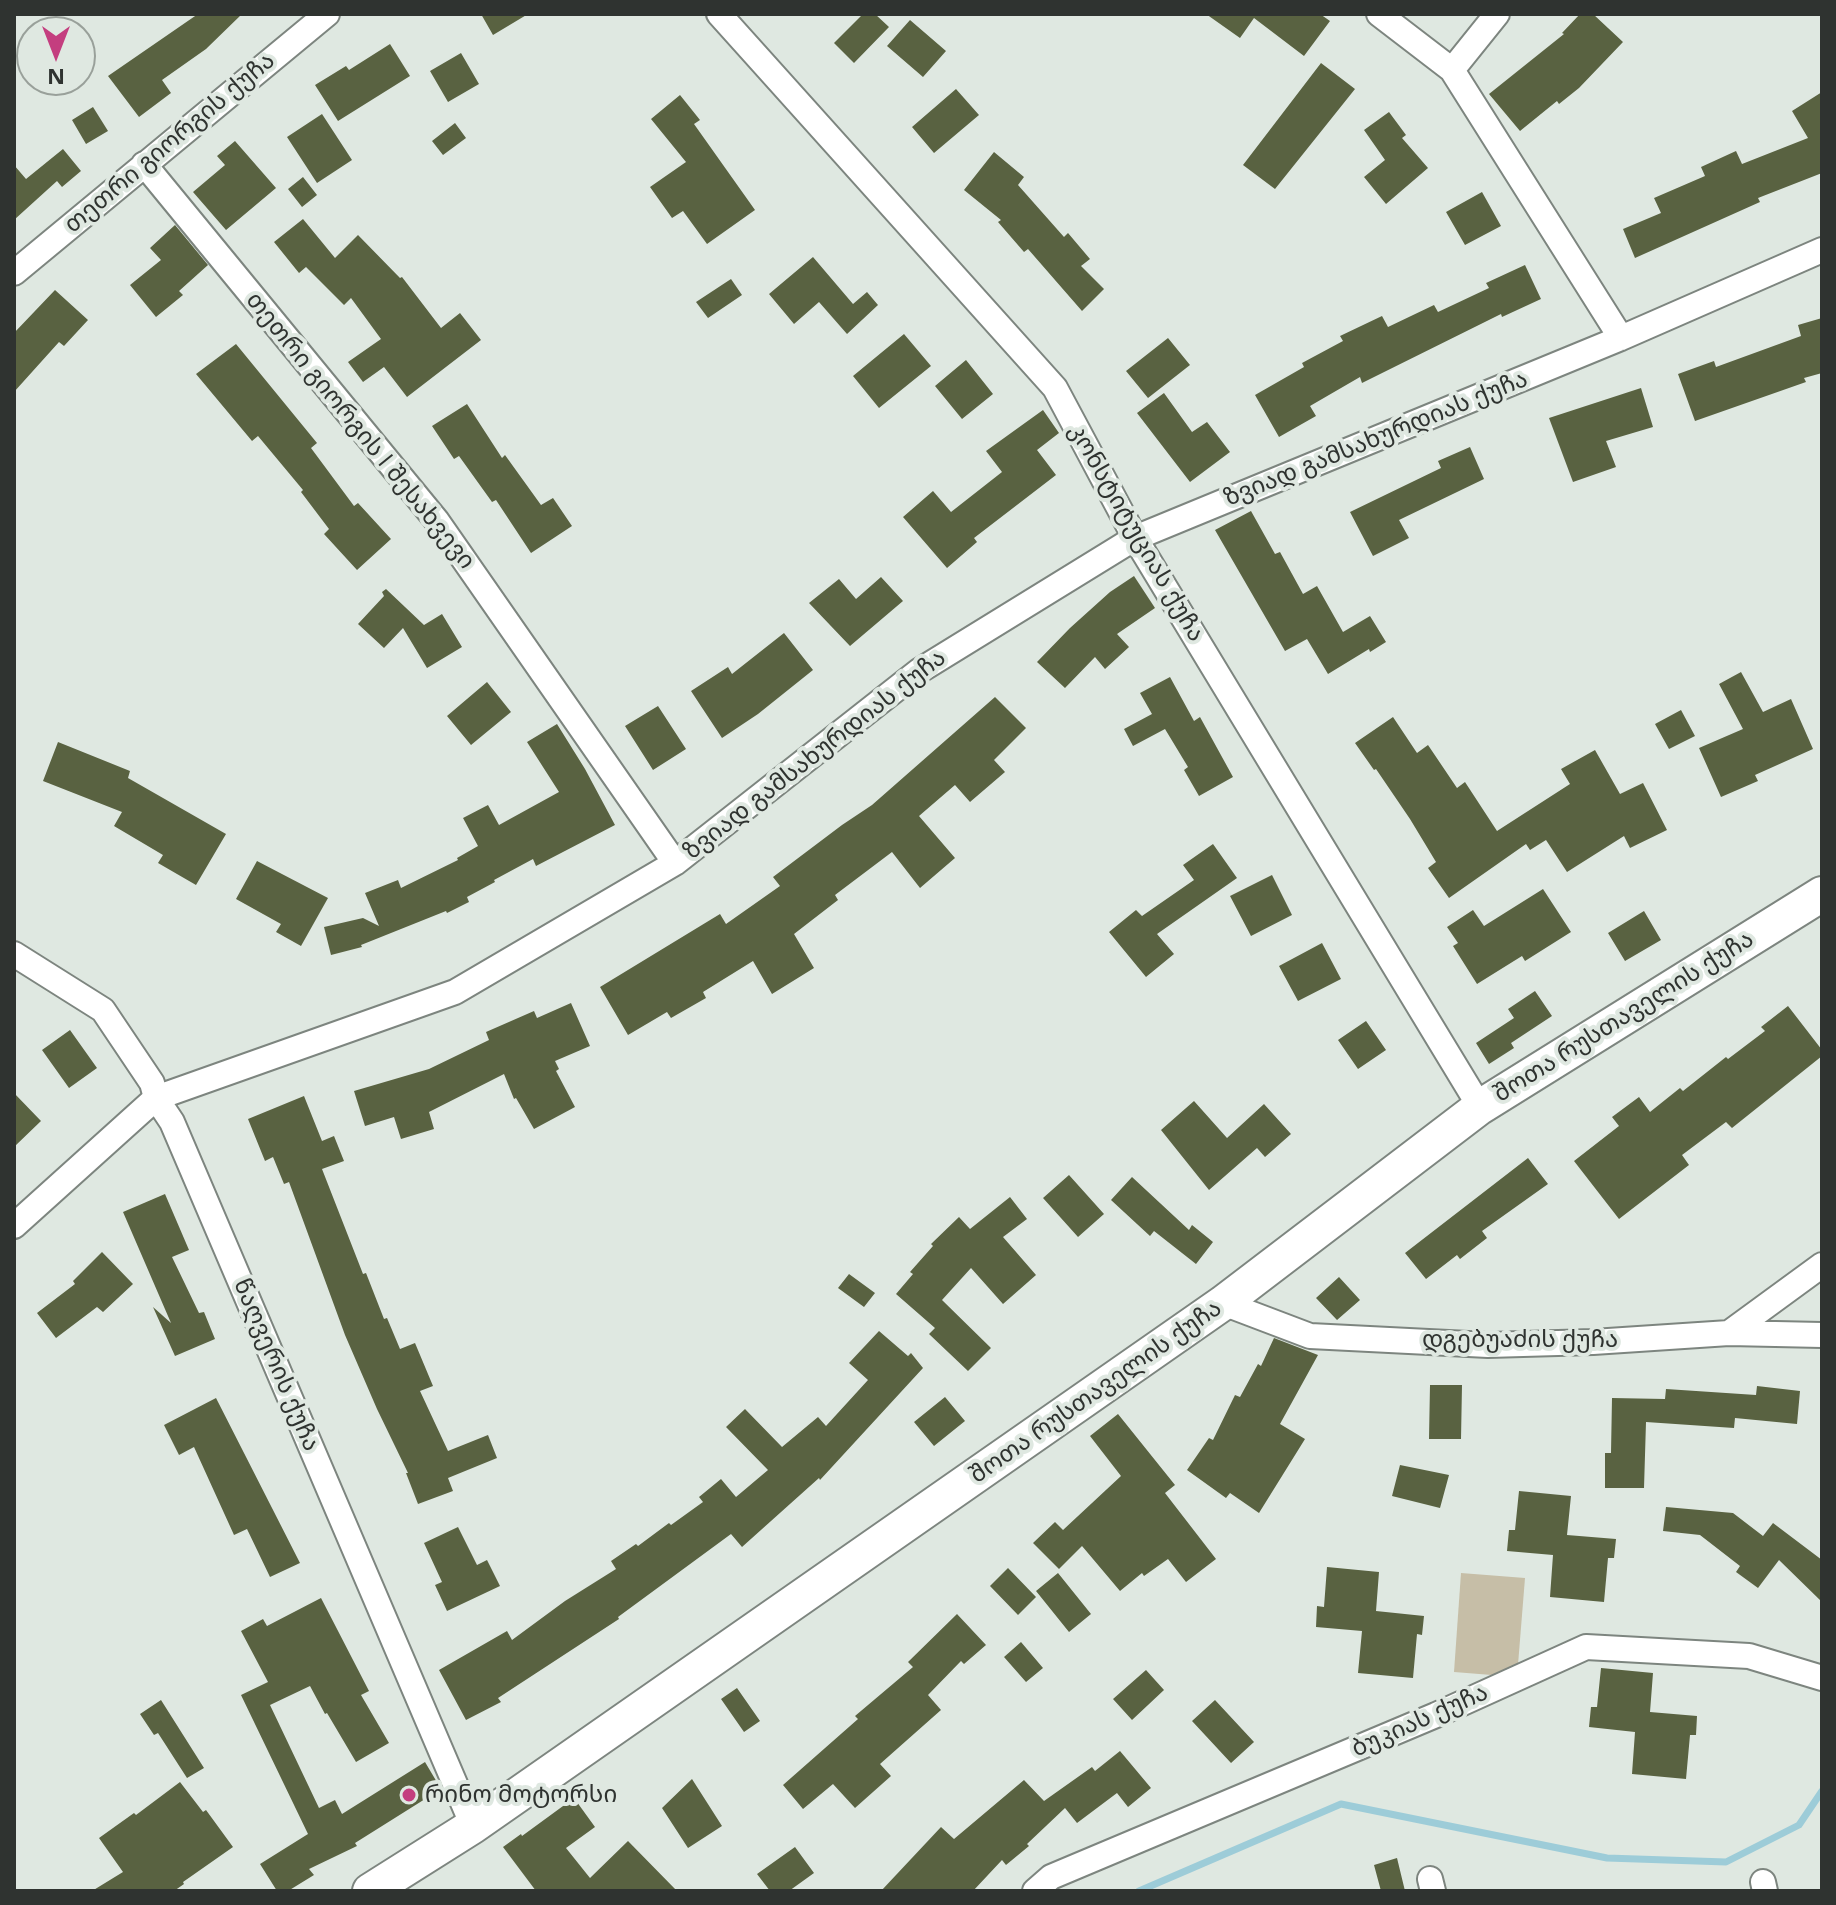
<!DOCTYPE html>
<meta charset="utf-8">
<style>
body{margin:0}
#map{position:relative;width:1836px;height:1905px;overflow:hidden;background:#dfe8e1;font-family:"Open Sans",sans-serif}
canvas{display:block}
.frame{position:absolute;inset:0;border:16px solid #2f3330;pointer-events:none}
.north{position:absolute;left:16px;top:16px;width:80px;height:80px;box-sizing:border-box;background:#dfe8e1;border:2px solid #99a09a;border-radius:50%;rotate:180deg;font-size:22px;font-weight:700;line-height:32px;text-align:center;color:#2f3330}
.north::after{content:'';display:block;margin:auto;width:28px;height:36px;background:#c43e7f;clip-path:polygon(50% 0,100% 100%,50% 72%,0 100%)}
</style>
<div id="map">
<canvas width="1836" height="1905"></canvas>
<div class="frame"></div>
<div class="north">N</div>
</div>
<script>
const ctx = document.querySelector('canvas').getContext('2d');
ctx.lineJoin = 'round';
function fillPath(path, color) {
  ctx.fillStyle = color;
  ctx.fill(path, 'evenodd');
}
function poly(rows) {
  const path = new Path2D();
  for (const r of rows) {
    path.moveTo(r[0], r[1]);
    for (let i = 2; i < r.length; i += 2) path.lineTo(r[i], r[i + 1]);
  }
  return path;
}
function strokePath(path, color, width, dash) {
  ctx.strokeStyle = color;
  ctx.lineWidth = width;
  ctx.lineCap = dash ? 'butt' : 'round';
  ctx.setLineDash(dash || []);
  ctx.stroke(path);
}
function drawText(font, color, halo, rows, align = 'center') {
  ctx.font = font + ' "Open Sans","Noto Sans Georgian",sans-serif';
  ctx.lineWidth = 8;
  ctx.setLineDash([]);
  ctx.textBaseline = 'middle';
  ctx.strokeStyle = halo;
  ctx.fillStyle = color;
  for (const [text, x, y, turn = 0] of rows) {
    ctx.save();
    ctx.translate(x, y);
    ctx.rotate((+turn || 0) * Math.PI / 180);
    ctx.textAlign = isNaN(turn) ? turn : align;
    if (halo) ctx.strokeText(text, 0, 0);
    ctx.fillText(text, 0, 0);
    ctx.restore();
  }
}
fillPath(poly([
 [1461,1573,1525,1578,1517,1677,1454,1672]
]), '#c6bea7');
strokePath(poly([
 [1139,1891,1341,1804,1607,1858,1726,1862,1799,1825,1822,1791]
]), '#9dccd8', 7);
fillPath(poly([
 [198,14,242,14,206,49,162,80,171,93,139,117,108,76],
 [481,14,528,14,493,35],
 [863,14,875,14,889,27,854,63,834,43],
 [1206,14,1320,14,1330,21,1304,56,1254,18,1240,38],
 [1580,14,1593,14,1623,42,1579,88,1559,104,1557,101,1520,131,1489,94,1564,34,1562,33],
 [910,20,946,51,923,77,887,46],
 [390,44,410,76,338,121,315,85,346,66,349,70],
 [461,53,479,84,448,102,430,71],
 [1321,63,1355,89,1275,189,1243,165],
 [956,89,979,115,934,153,912,127],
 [1822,92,1822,173,1758,198,1760,202,1635,258,1623,229,1661,213,1654,198,1705,176,1701,167,1736,151,1742,164,1808,138,1792,111],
 [680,95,700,120,694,124,755,210,707,244,683,211,672,218,650,187,686,162,651,119],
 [93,107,108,131,86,144,72,120],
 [1389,112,1406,135,1402,138,1428,168,1386,204,1364,177,1385,160,1364,130],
 [322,114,352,160,317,183,287,137],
 [455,123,466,138,443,155,432,141],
 [235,141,276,188,226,230,193,192,225,165,217,156],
 [63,149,81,171,62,187,57,181,14,220,14,165,26,179],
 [994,152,1024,177,1018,185,1064,237,1068,233,1090,259,1081,266,1104,289,1082,311,1028,249,1024,252,998,222,1001,220,964,190],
 [303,177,317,195,302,207,288,189],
 [1482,192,1501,226,1465,245,1446,212],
 [303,219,335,258,358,235,400,278,402,277,441,328,460,313,481,340,407,397,384,367,363,382,348,362,381,339,351,298,344,305,306,267,299,273,274,242],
 [175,225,208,265,179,291,183,295,156,317,130,285,161,260,150,248],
 [813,257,853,304,867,292,878,305,847,334,819,302,794,324,769,294],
 [1525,265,1541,299,1502,317,1501,314,1362,383,1360,377,1310,406,1316,416,1279,437,1255,395,1304,367,1302,363,1343,341,1340,336,1382,316,1388,327,1434,305,1438,312,1489,288,1486,283],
 [731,279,742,295,708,318,696,302],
 [55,290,88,320,64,346,59,342,14,392,14,333],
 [1822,318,1822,373,1804,378,1806,382,1695,421,1678,374,1714,361,1716,367,1801,336,1798,325],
 [904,334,931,366,879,408,853,376],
 [1168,338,1190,365,1148,398,1126,371],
 [236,344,317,443,311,448,354,506,358,503,391,539,357,570,324,534,329,529,301,492,303,490,258,436,252,441,196,374],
 [966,360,993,394,962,419,935,386],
 [1641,388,1653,427,1606,441,1616,467,1573,482,1549,418],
 [1164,393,1192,432,1207,422,1230,452,1190,482,1137,413],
 [467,404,502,458,505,455,541,505,553,498,572,526,531,553,496,500,492,502,459,456,454,459,432,426],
 [1043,410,1059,433,1037,450,1056,475,974,538,977,542,947,568,903,517,933,491,951,512,1002,472,986,451],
 [1470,447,1484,479,1399,520,1409,538,1373,556,1350,512,1441,468,1438,461],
 [1251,511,1275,554,1280,552,1303,594,1317,586,1343,632,1370,616,1386,642,1370,652,1369,649,1328,674,1307,639,1285,651,1215,530],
 [1134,576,1155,608,1117,634,1129,647,1105,669,1095,657,1065,688,1037,662,1070,628,1110,592],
 [881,577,903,601,850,646,809,603,839,579,856,599],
 [386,589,424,625,442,614,462,647,427,668,403,628,384,648,358,624,384,596,382,592],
 [784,633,813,670,758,714,722,738,691,691,728,667,732,674],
 [1741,672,1763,712,1791,699,1813,749,1755,775,1758,781,1721,797,1699,748,1743,729,1719,684],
 [1170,677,1194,721,1200,717,1233,777,1199,796,1184,770,1188,767,1165,729,1133,746,1124,729,1152,714,1140,693],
 [487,682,511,712,471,745,447,716],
 [995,697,1026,728,994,760,1005,772,970,802,955,785,919,816,955,858,920,888,892,852,835,895,838,900,794,934,814,968,772,994,753,961,703,992,706,998,671,1018,667,1012,628,1035,600,987,720,914,726,924,780,886,773,877,842,825,872,805],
 [658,706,686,749,653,770,625,726],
 [1681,710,1695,736,1669,749,1655,724],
 [1393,717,1417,753,1428,745,1457,788,1465,782,1497,831,1570,784,1561,769,1595,750,1620,794,1643,783,1667,830,1630,848,1624,836,1567,872,1546,840,1530,850,1526,844,1449,898,1428,868,1436,862,1410,819,1376,769,1374,770,1355,743],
 [557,724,585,769,615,825,536,866,533,859,494,880,495,882,467,897,469,902,447,913,446,911,361,945,362,947,331,955,324,927,363,918,379,926,365,893,398,880,401,888,458,860,457,858,478,846,463,818,488,805,499,825,559,792,527,742],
 [58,742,130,771,128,778,226,834,196,885,158,863,163,855,114,826,122,812,43,781],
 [1213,844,1237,878,1157,934,1174,954,1146,977,1109,932,1136,910,1142,916,1194,880,1183,865],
 [257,861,328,898,301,946,276,932,281,924,236,899],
 [1272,875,1292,915,1251,936,1230,896],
 [1543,889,1571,932,1525,961,1522,956,1477,984,1453,946,1458,943,1447,927,1473,910,1484,926],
 [1644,911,1661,940,1625,961,1608,933],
 [1322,943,1341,979,1298,1001,1279,966],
 [1535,991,1552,1016,1511,1043,1514,1048,1489,1064,1476,1043,1514,1018,1508,1009],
 [571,1003,590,1046,555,1061,559,1069,556,1071,575,1107,534,1129,516,1098,514,1099,504,1074,429,1112,434,1129,401,1139,394,1117,365,1126,354,1091,429,1069,489,1040,486,1032,534,1011,537,1018],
 [1788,1006,1822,1050,1822,1056,1732,1128,1726,1122,1682,1155,1689,1165,1619,1219,1574,1161,1619,1126,1612,1117,1639,1097,1650,1112,1680,1088,1683,1091,1726,1057,1728,1059,1765,1031,1761,1027],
 [1366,1021,1386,1050,1358,1069,1338,1040],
 [70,1030,97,1068,69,1088,42,1050],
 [14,1093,41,1121,14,1147],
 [304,1096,322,1141,334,1136,344,1161,322,1169,363,1274,366,1273,384,1319,387,1318,400,1349,415,1343,433,1386,420,1391,448,1451,488,1435,497,1458,448,1478,453,1491,418,1504,406,1473,408,1473,377,1409,345,1335,289,1182,284,1184,273,1157,265,1161,248,1119],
 [1194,1101,1227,1138,1264,1104,1291,1134,1265,1157,1257,1148,1209,1190,1161,1130],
 [1528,1158,1548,1184,1482,1231,1487,1238,1460,1259,1457,1255,1426,1279,1405,1253],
 [1069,1175,1104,1214,1078,1237,1043,1198],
 [1132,1177,1189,1230,1192,1225,1213,1242,1196,1264,1154,1231,1150,1236,1111,1200],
 [165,1194,189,1250,172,1257,199,1313,204,1312,215,1339,175,1356,153,1307,171,1323,123,1212],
 [1010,1197,1027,1219,1003,1237,1036,1275,1003,1304,971,1268,942,1300,991,1348,968,1371,929,1334,935,1328,896,1294,913,1274,910,1272,933,1246,931,1244,959,1217,970,1229],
 [102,1252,133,1284,103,1312,97,1307,56,1338,37,1313,75,1284,73,1281],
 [849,1274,875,1293,864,1307,838,1288],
 [1339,1277,1360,1300,1337,1320,1316,1298],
 [879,1331,908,1356,911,1353,923,1368,820,1480,819,1478,742,1547,731,1534,618,1617,619,1619,498,1698,501,1702,466,1720,439,1670,507,1631,512,1640,565,1601,616,1569,611,1561,636,1544,638,1546,669,1523,671,1525,703,1502,699,1497,721,1479,736,1497,768,1470,726,1427,745,1409,782,1447,818,1417,826,1426,868,1380,849,1363],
 [1274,1338,1318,1355,1280,1424,1305,1439,1259,1513,1230,1493,1226,1498,1187,1470,1209,1438,1213,1440,1235,1395,1240,1397,1258,1364,1261,1366],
 [1430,1385,1462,1385,1461,1439,1429,1439],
 [1757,1386,1800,1391,1797,1424,1735,1418,1734,1428,1646,1422,1644,1488,1605,1488,1605,1453,1611,1453,1612,1398,1665,1399,1666,1389,1756,1395],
 [945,1397,965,1421,934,1446,914,1422],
 [216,1398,300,1563,270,1577,247,1529,234,1535,194,1447,179,1455,164,1425],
 [1118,1414,1175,1485,1165,1493,1216,1559,1186,1582,1168,1559,1144,1576,1142,1573,1120,1591,1082,1546,1059,1569,1033,1543,1055,1522,1063,1530,1121,1476,1090,1436],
 [1400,1465,1449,1475,1440,1508,1392,1496],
 [1519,1491,1571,1496,1567,1535,1616,1539,1614,1558,1608,1558,1604,1602,1550,1597,1553,1555,1507,1551,1509,1530,1515,1530],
 [1666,1507,1733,1513,1763,1536,1773,1523,1822,1560,1822,1602,1779,1560,1758,1588,1736,1572,1740,1566,1700,1535,1663,1531],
 [458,1527,477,1565,487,1560,500,1586,447,1611,435,1585,442,1582,424,1543],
 [1327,1567,1379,1572,1376,1611,1424,1616,1422,1635,1417,1634,1413,1678,1358,1673,1362,1631,1316,1627,1317,1606,1324,1607],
 [1008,1568,1036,1597,1018,1615,990,1586],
 [1058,1573,1091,1614,1069,1632,1036,1591],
 [321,1598,369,1691,361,1695,389,1743,356,1762,327,1713,325,1714,310,1686,270,1705,319,1808,335,1800,342,1814,425,1762,441,1789,355,1843,357,1846,309,1869,314,1875,288,1891,277,1891,260,1864,308,1834,241,1695,268,1682,241,1631,263,1619,267,1626],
 [957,1614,986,1645,964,1664,961,1661,928,1695,941,1710,880,1764,891,1776,855,1808,833,1784,803,1809,783,1785,858,1719,855,1716,913,1667,908,1662],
 [1021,1642,1043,1668,1026,1682,1004,1657],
 [1601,1668,1653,1673,1650,1712,1697,1716,1696,1735,1690,1735,1686,1779,1632,1774,1635,1732,1589,1727,1591,1707,1597,1707],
 [1146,1670,1164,1690,1132,1720,1113,1699],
 [737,1688,760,1721,744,1732,721,1699],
 [161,1700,204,1768,187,1778,158,1733,154,1735,140,1714],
 [1215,1700,1254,1742,1231,1763,1192,1721],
 [1120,1751,1151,1788,1128,1807,1117,1793,1077,1823,1065,1808,1027,1844,1029,1846,1006,1865,1002,1860,973,1891,881,1891,941,1827,954,1839,1024,1780,1044,1801,1092,1767,1095,1771],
 [692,1779,722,1826,688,1848,662,1808],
 [180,1782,203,1812,206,1810,233,1847,183,1882,184,1884,174,1891,92,1891,123,1872,99,1838,134,1813,136,1815],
 [574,1798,595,1827,566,1848,590,1878,628,1841,677,1891,536,1891,503,1847,521,1834,522,1836],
 [795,1847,814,1873,789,1891,770,1891,757,1874],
 [1397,1858,1405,1891,1381,1891,1374,1865]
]), '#596241');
const street = poly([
 [719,14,1055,388,1135,538,1480,1107],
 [1379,14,1452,70,1621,338],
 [1452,70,1497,14],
 [144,164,437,521,675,863],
 [14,273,327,14],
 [14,954,103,1010,152,1083,156,1098,172,1122,473,1826],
 [14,1226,156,1098,455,992,675,863,919,671,1135,538,1621,338,1822,250],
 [1223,1303,1310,1336,1488,1345,1593,1342,1729,1333,1822,1335],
 [1729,1333,1822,1265],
 [1430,1879,1433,1891],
 [1763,1882,1765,1891],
 [1035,1891,1051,1877,1436,1715,1586,1647,1749,1656,1822,1678]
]);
const secondary = poly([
 [370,1891,473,1826,1223,1303,1480,1107,1822,894]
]);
strokePath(street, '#7d857f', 28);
strokePath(secondary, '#7d857f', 38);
strokePath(street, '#fff', 24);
strokePath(secondary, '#fff', 34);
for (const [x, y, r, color] of [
 [409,1795,8,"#c43e7f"]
]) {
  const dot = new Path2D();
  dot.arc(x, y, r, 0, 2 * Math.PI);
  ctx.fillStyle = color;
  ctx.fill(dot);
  strokePath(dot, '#dfe8e1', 3);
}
drawText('24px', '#2f3330', '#dfe8e1', [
 ["თეთრი გიორგის ქუჩა",170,143,-40],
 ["თეთრი გიორგის I შესახვევი",360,431,51],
 ["ზვიად გამსახურდიას ქუჩა",1376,439,-22],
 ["კონსტიტუციას ქუჩა",1136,533,60],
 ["ზვიად გამსახურდიას ქუჩა",815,755,-38],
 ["შოთა რუსთაველის ქუჩა",1624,1017,-32],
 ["დგებუაძის ქუჩა",1520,1340],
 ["წაღვერის ქუჩა",276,1365,67],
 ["შოთა რუსთაველის ქუჩა",1096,1392,-35],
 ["ბუკიას ქუჩა",1420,1721,-24]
]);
drawText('24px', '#2f3330', '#dfe8e1', [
 ["რინო მოტორსი",425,1795]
], 'left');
</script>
